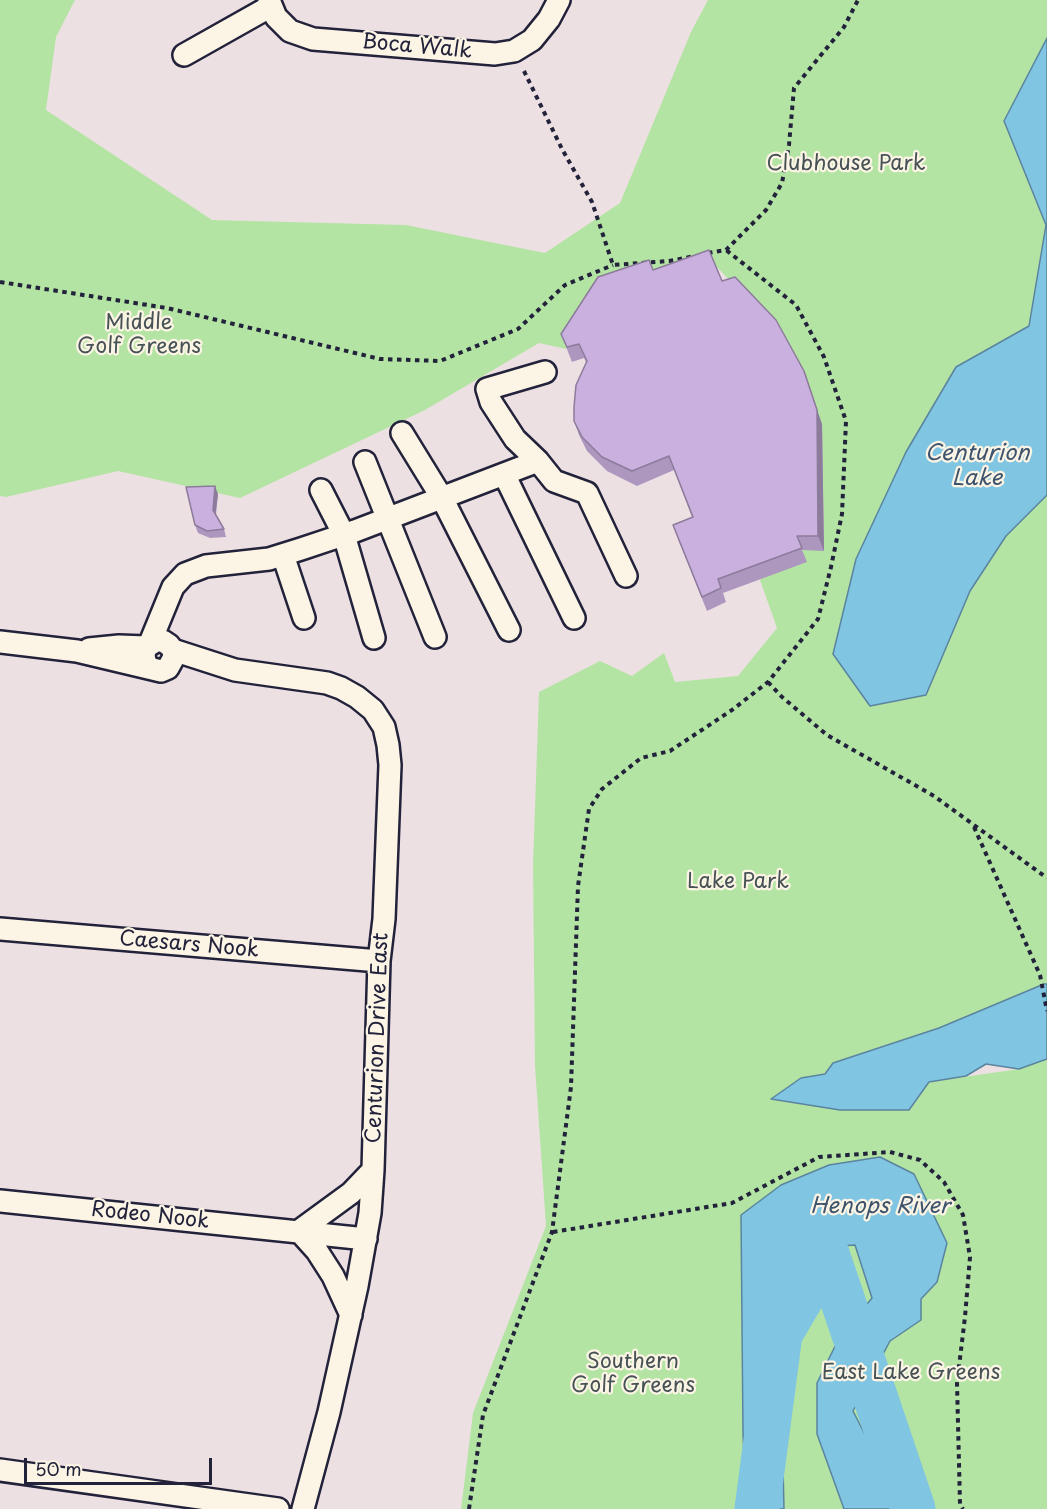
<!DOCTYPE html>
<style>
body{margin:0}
#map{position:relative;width:1047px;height:1509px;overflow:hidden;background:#ede0e3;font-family:"Playpen Sans",sans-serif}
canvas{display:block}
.scale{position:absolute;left:24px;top:1458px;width:188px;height:27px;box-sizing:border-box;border:3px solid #22223b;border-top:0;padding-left:8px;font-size:18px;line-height:21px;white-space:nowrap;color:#22223b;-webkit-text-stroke:4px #fcf5e5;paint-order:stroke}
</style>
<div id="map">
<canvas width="1047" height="1509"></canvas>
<div class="scale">50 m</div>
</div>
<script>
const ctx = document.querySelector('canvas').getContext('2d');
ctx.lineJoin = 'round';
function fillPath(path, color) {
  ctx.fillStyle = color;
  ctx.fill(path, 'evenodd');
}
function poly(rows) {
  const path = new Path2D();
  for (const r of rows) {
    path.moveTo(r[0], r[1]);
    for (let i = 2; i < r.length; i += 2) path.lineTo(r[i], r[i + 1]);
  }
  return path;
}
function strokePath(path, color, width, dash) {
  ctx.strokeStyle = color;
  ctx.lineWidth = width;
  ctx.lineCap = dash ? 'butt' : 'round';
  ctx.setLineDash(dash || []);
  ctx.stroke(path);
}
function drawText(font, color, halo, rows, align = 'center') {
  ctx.font = font + ' "Playpen Sans",sans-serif';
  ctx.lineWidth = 4.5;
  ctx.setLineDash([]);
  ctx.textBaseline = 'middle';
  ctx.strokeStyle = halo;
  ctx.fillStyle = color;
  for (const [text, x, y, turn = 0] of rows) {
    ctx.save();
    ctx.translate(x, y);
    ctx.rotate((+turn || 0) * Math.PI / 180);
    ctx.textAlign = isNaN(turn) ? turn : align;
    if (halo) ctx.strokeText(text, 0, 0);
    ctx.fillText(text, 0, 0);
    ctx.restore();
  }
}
fillPath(poly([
 [0,0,75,0,56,37,46,110,212,220,406,225,545,253,620,203,691,32,708,0,1047,0,1047,38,1004,121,1046,225,1029,326,956,367,906,452,856,559,833,654,926,695,969,591,1006,536,1047,495,1047,984,939,1028,877,1048,825,1074,801,1078,929,1082,1019,1069,1047,1059,1047,1509,461,1509,473,1413,546,1226,535,1066,533,865,539,692,600,661,632,676,664,653,675,682,738,676,777,628,760,580,802,550,824,550,822,424,781,334,714,264,566,349,539,343,425,410,240,498,118,471,6,497,0,496]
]), '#b4e4a3');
const water = poly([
 [1047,38,1047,495,1006,536,970,591,926,695,870,706,833,654,856,559,906,452,956,367,1029,326,1046,225,1004,121,1047,38],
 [1044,984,1047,984,1047,1059,1019,1069,986,1064,966,1076,929,1082,909,1110,840,1110,771,1099,801,1078,825,1074,833,1063,939,1028,1044,984],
 [880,1157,914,1174,947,1243,937,1282,921,1299,921,1320,890,1341,853,1411,874,1452,896,1482,922,1509,844,1509,817,1434,817,1383,840,1336,872,1298,855,1245,825,1247,780,1334,784,1509,746,1509,743,1433,741,1215,781,1185,829,1165,880,1157]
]);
fillPath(water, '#80c5e1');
strokePath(water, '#5a849f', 1.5);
strokePath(poly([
 [757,1509,780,1334,827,1254,913,1509]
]), '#80c5e1', 45);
const street = poly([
 [269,0,276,17,290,31,313,39,495,54,514,51,532,40,549,19,559,0],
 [184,55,271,6],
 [545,372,487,389,491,402,515,439,538,461,554,481,587,493,626,576],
 [402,433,442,498,509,630],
 [365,462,435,637],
 [504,474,574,618],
 [321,490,344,535,374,638],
 [283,555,304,618],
 [0,642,77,651,161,671,168,668,174,657,173,650,169,645,163,641,156,641,146,647,144,655,145,661,148,667],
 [150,643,173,587,185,574,206,566,269,559,301,549,355,531,538,461],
 [89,649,119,646,146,647],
 [173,650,235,670,327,683,341,688,357,697,373,710,384,727,388,745,390,765,384,919,379,961,373,1170,370,1213,357,1286,329,1412,303,1509],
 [0,929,379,961],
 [0,1201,366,1239],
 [351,1315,333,1276,317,1251,299,1231,351,1193,373,1170],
 [0,1470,278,1509]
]);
strokePath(street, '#22223b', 26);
strokePath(poly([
 [524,71,562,149,592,202,613,265,669,261,695,256],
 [708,253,726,250,766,210,782,183,789,145,794,88,844,27,858,0],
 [0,282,167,308,380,359,440,361,518,329,565,285,613,265],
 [768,682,782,697,827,735,934,796,1047,878],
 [974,827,1040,975,1047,1011],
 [553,1232,732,1203,819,1157,890,1152,920,1160,944,1182,963,1215,970,1257,965,1317,957,1383,960,1504,963,1509],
 [469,1509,483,1415,552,1232,571,1087,578,886,589,809,602,789,641,758,670,751,732,710,768,682,818,619,831,567,842,514,846,421,824,357,796,305,726,250]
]), '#22223b', 4, [4.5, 4.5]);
strokePath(street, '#fcf5e5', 21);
fillPath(poly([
 [653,270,722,281,822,424,824,551,802,550,807,562,723,593,726,602,707,611,678,539,692,517,674,470,637,486,607,471,587,451,579,435,574,421,586,362,584,358,572,362,561,334],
 [218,494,216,515,224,529,226,537,210,538,198,533,195,525]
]), '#ad97bf');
fillPath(poly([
 [804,371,822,424,824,551,818,536],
 [215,486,218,494,215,517,213,510]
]), '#8d7b9b');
const building = poly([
 [709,250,722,281,735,277,776,320,804,371,817,410,818,536,797,536,802,548,718,579,721,588,702,597,673,525,693,517,669,456,632,471,602,457,582,437,574,421,574,407,576,385,587,361,579,344,567,347,561,334,598,277,649,260,653,270,709,250],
 [215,486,213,510,224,529,207,531,195,525,186,487,215,486]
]);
fillPath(building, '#c9b0de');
strokePath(building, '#8d7b9b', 1.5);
drawText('21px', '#22223b', '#fcf5e5', [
 ["Boca Walk",417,47,5],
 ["Caesars Nook",189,945,5],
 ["Centurion Drive East",378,1038,-88],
 ["Rodeo Nook",150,1216,6]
]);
drawText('21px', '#465255', '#fcf5e5', [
 ["Clubhouse Park",846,164],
 ["Middle",139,323],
 ["Golf Greens",139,347],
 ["Lake Park",738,882],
 ["Southern",633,1362],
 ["Golf Greens",633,1386],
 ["East Lake Greens",911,1373]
]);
drawText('italic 22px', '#3e536d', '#fcf5e5', [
 ["Centurion",977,454],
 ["Lake",977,479],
 ["Henops River",880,1207]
]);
</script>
